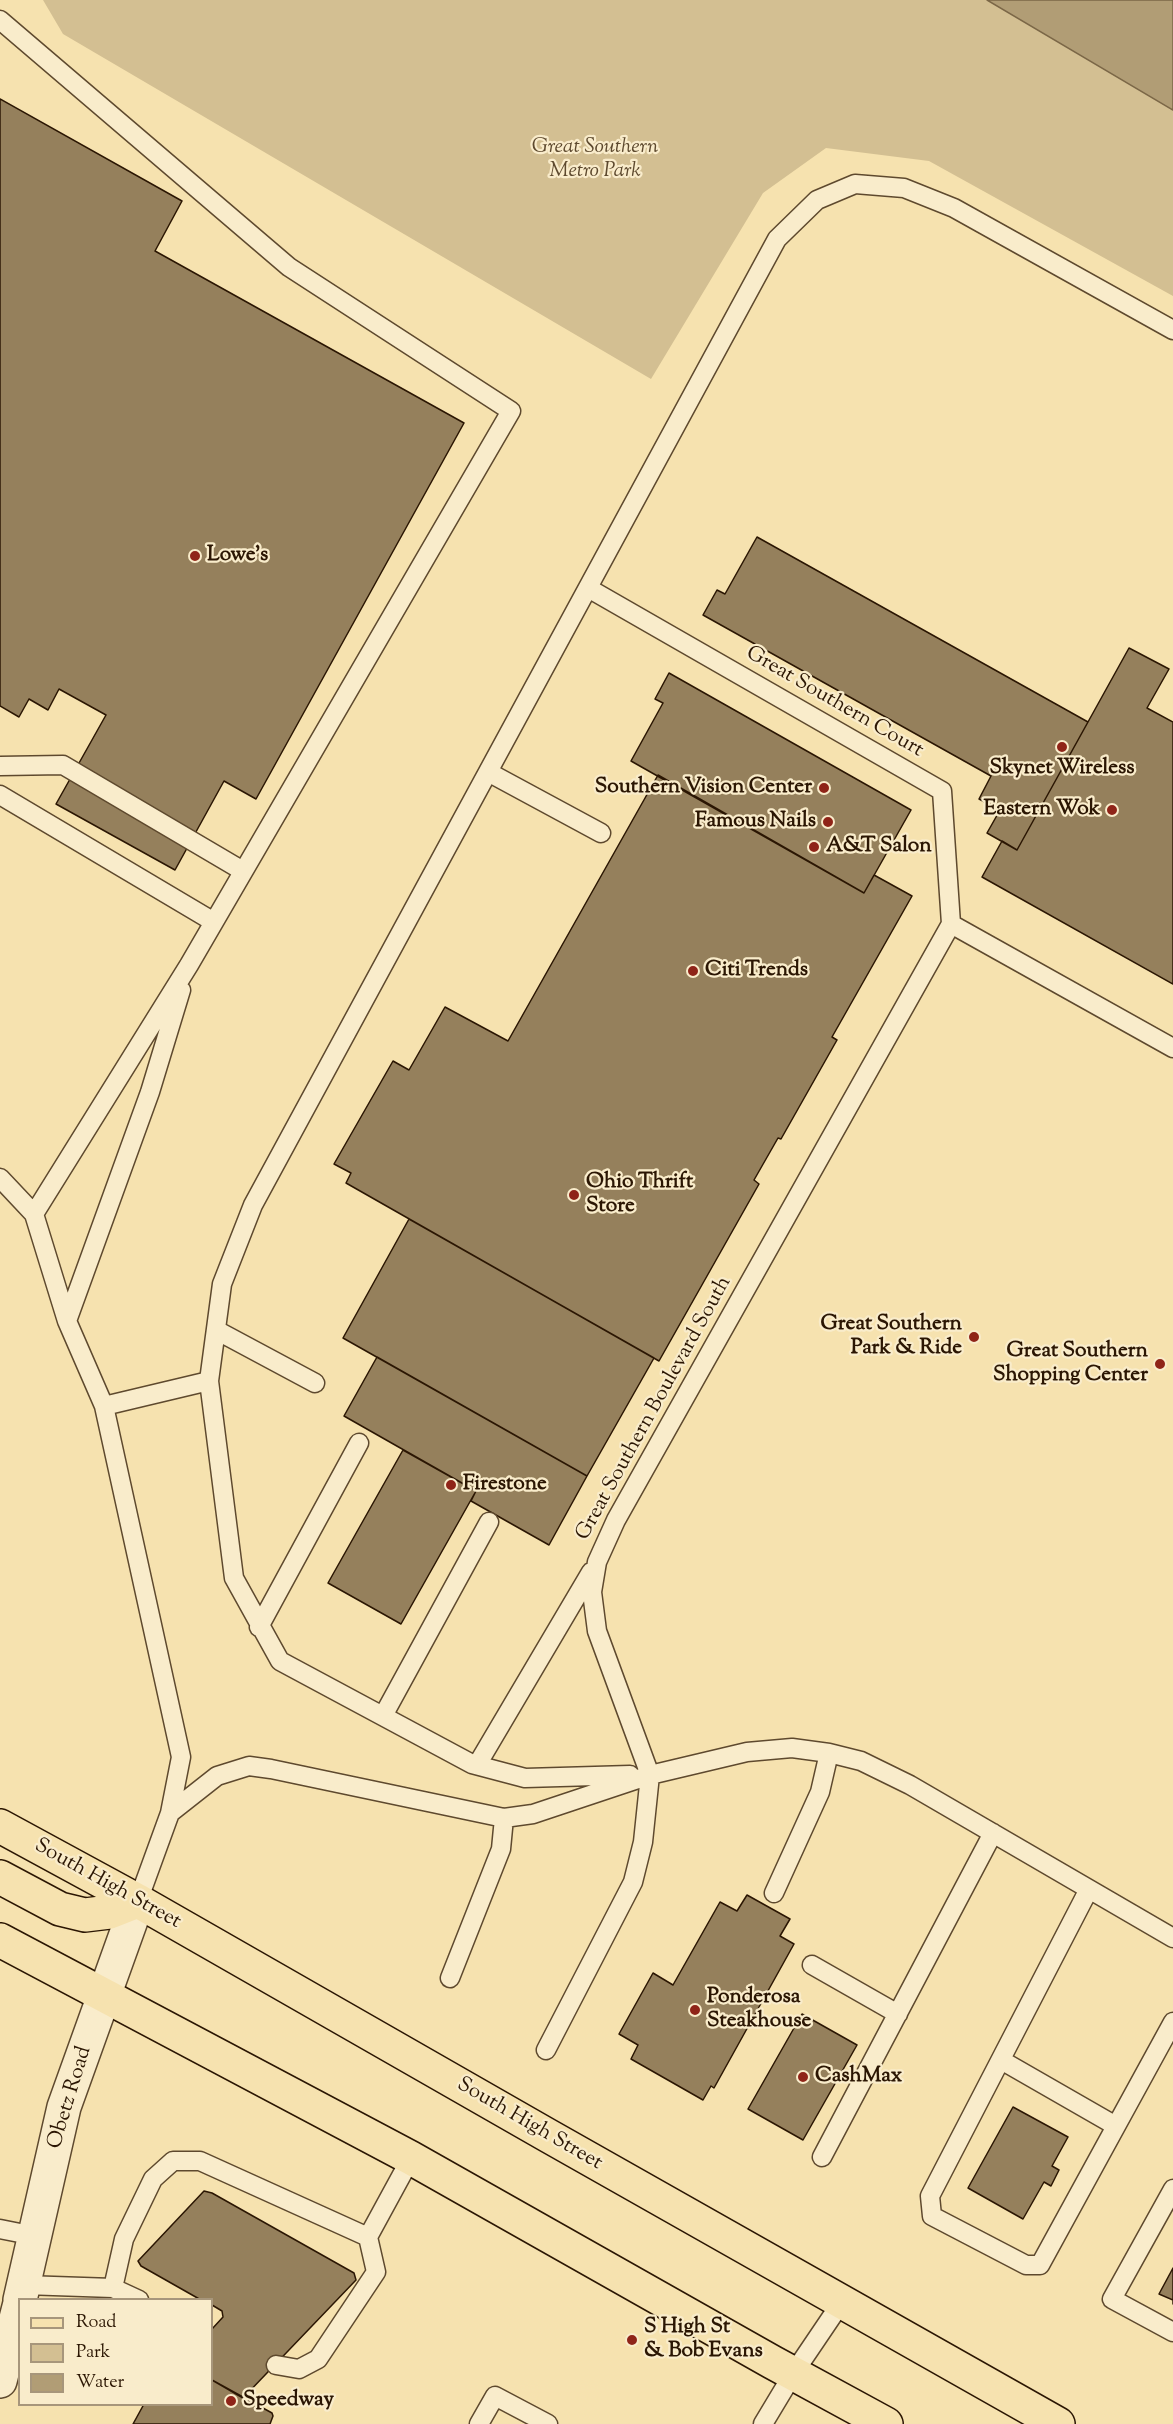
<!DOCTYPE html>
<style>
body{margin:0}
#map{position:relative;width:1173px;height:2424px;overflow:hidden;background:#f6e2af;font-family:"Sorts Mill Goudy",serif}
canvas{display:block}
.legend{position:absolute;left:18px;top:2298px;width:195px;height:108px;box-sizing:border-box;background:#f9eccb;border:2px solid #a7967b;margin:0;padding:8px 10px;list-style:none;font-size:18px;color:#2b1603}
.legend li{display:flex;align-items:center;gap:12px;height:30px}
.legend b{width:30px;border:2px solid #a7967b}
</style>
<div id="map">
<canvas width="1173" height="2424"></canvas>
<ul class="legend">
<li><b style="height:8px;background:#f6e2af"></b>Road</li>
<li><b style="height:16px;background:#d3bf92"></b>Park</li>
<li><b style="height:16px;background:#b19d75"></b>Water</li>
</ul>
</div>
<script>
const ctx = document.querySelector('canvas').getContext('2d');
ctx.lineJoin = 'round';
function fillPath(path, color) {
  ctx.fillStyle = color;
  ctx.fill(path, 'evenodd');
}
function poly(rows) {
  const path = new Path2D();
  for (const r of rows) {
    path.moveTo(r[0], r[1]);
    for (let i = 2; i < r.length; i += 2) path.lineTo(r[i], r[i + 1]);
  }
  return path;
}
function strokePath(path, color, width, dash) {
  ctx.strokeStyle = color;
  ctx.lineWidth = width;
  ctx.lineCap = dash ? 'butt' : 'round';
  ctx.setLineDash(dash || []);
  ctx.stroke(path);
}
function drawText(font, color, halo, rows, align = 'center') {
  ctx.font = font + ' "Sorts Mill Goudy",serif';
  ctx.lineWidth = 4.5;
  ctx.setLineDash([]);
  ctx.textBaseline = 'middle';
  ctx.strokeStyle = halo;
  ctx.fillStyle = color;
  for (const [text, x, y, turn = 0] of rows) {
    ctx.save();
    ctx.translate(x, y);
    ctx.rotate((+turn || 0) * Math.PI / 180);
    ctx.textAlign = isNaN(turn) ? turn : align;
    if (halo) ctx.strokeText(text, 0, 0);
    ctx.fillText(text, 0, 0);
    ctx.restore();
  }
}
fillPath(poly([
 [43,0,1173,0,1173,296,929,161,826,148,763,193,651,379,63,34]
]), '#d3bf92');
const water = poly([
 [987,0,1173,0,1173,110,987,0]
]);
fillPath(water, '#b19d75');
strokePath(water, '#7b6747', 1.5);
const building = poly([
 [0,99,182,201,155,251,464,423,256,799,224,781,175,870,56,804,106,715,59,689,48,710,29,699,19,717,0,706,0,99],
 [757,537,1088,722,1017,850,987,833,1000,810,979,799,991,776,703,615,717,590,725,594,757,537],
 [1129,648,1169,669,1147,708,1173,722,1173,984,982,877,1002,841,1017,850,1129,648],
 [669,673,911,810,864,893,631,761,663,703,655,699,669,673],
 [658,775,864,893,874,875,912,896,832,1037,837,1040,781,1139,778,1138,754,1180,759,1184,659,1361,346,1183,351,1173,334,1164,393,1061,409,1070,445,1007,508,1041,658,775],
 [409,1219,654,1358,587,1476,343,1338,409,1219],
 [377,1357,587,1476,549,1545,471,1501,476,1491,344,1416,377,1357],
 [403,1450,476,1491,401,1624,328,1583,403,1450],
 [747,1895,790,1919,780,1936,794,1944,714,2088,711,2086,703,2100,631,2059,638,2045,619,2034,653,1973,673,1985,720,1902,737,1911,747,1895],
 [802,2014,857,2045,803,2140,748,2109,802,2014],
 [1013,2107,1068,2137,1052,2166,1059,2170,1051,2186,1044,2182,1023,2219,968,2188,1013,2107],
 [204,2191,212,2193,354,2273,356,2280,243,2398,212,2380,212,2329,223,2317,222,2311,212,2305,212,2300,201,2300,141,2266,138,2261,204,2191],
 [1173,2268,1173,2304,1173,2300,1159,2294,1173,2268],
 [212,2380,272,2413,273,2416,270,2424,133,2424,144,2404,212,2404,212,2380]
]);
fillPath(building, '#95805c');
strokePath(building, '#2b1603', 1.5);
const service = poly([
 [0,20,289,267,511,411,189,965,34,1214],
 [588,588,942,791,951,924],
 [0,766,63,765,243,871],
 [488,772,601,833],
 [0,795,214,922],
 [951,924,1173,1048],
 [0,1178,34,1214,67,1321,104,1406,181,1757,170,1813,138,1901],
 [67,1321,150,1092,181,990],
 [216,1330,315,1383],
 [209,1381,222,1284,253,1205,777,239,817,200,855,184,904,188,954,208,1173,330],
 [104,1406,209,1381,234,1578,280,1661,472,1764,525,1778,630,1775],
 [259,1627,359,1443],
 [383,1716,489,1522],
 [477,1765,591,1572],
 [170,1813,217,1776,249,1766,271,1769,504,1818,533,1814,650,1775,747,1752,792,1748,829,1753,861,1761,910,1785,1173,1938],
 [1089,1889,930,2196,932,2216,1026,2265,1040,2265,1173,2022],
 [774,1893,820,1792,829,1753],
 [812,1965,898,2014],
 [450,1978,501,1849,504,1818],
 [546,2050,633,1882,643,1842,650,1775,597,1631,592,1592,597,1562,616,1520,951,924],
 [1001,2060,1116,2126],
 [822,2157,993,1833],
 [1173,2189,1112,2299,1173,2332],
 [0,2229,35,2236],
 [24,2285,113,2288,124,2239,153,2179,173,2161,200,2161,368,2237,411,2158],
 [113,2288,139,2300],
 [276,2365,299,2369,318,2359,376,2272,368,2237],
 [479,2424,495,2396,548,2424],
 [763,2424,793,2374,841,2303]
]);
const minor = poly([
 [20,2300,64,2107,138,1901],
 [0,2381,20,2303]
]);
const primary = poly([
 [0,1826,138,1901,547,2135,1058,2424],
 [0,1877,60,1909,85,1915,110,1912,138,1901],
 [0,1940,411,2158,772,2362,886,2424]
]);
strokePath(service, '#5e492e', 21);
strokePath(minor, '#5e492e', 36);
strokePath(primary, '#2b1603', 36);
strokePath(service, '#f9eccb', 18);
strokePath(minor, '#f9eccb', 33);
strokePath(primary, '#f6e2af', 33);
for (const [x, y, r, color] of [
 [195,556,6,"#8f2418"],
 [1062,747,6,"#8f2418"],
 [824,788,6,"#8f2418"],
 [1112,810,6,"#8f2418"],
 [828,822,6,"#8f2418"],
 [814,847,6,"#8f2418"],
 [693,971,6,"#8f2418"],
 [574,1195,6,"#8f2418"],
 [974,1337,6,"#8f2418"],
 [1160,1364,6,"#8f2418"],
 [451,1485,6,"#8f2418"],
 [695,2010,6,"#8f2418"],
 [803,2077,6,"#8f2418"],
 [632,2340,6,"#8f2418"],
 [231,2401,6,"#8f2418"]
]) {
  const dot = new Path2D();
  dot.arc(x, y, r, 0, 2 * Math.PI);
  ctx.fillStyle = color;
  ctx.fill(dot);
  strokePath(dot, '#f9eccb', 2);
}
drawText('italic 21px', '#5d492e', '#f9eccb', [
 ["Great Southern",595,148],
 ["Metro Park",595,172]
]);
drawText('bold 21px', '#2b1603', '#f9eccb', [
 ["Lowe's",207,556],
 ["Skynet Wireless",1062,769,"center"],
 ["Southern Vision Center",812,788,"right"],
 ["Eastern Wok",1100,810,"right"],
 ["Famous Nails",816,822,"right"],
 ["A&T Salon",826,847],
 ["Citi Trends",705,971],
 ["Ohio Thrift",586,1183],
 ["Store",586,1207],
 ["Great Southern",962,1325,"right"],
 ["Park & Ride",962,1349,"right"],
 ["Great Southern",1148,1352,"right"],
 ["Shopping Center",1148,1376,"right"],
 ["Firestone",463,1485],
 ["Ponderosa",707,1998],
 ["Steakhouse",707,2022],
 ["CashMax",815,2077],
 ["S High St",644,2328],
 ["& Bob Evans",644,2352],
 ["Speedway",243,2401]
], 'left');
drawText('21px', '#2b1603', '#f9eccb', [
 ["Great Southern Court",834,703,30],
 ["Great Southern Boulevard South",655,1409,-61],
 ["South High Street",107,1885,29],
 ["Obetz Road",71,2098,-73],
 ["South High Street",529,2125,30]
]);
</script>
